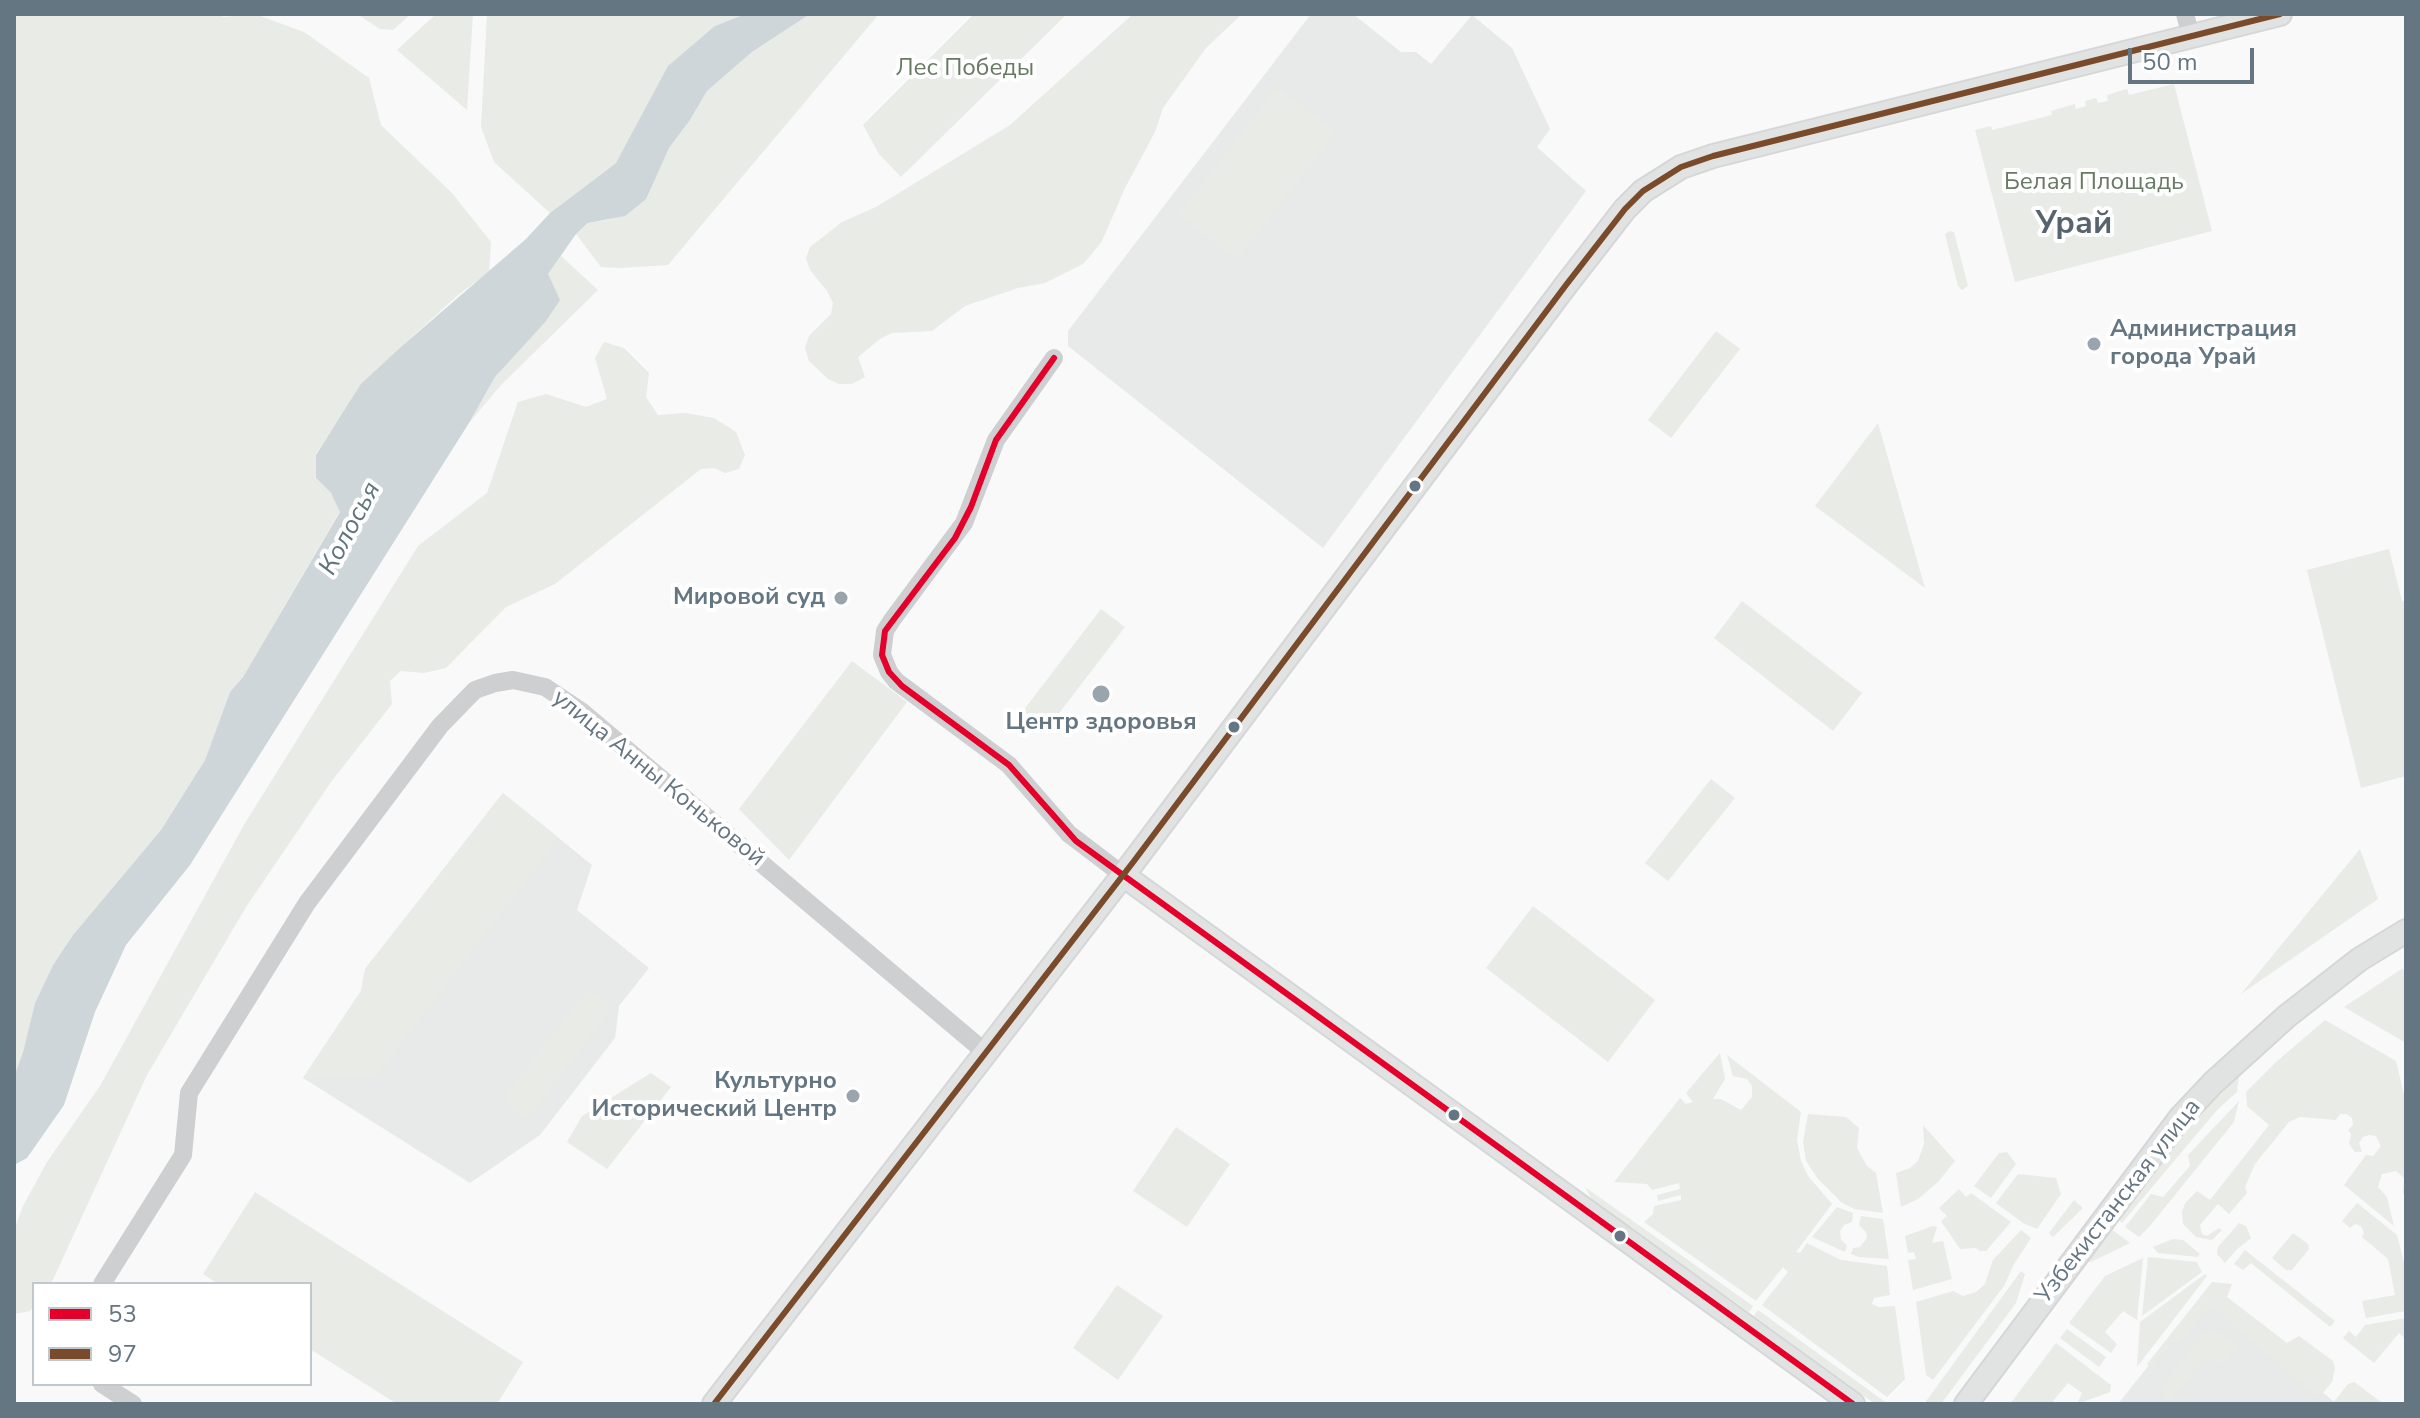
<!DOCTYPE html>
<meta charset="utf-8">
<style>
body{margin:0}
#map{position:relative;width:2420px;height:1418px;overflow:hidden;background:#f9f9f9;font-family:"Nunito Sans",sans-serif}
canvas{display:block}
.frame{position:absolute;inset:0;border:16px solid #657683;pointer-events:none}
.legend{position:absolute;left:32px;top:1282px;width:280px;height:104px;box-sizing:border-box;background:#fff;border:2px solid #c1c8cd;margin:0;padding:10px 14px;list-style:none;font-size:24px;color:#657683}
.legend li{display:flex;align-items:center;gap:16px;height:40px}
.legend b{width:40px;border:2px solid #c1c8cd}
.scale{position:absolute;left:2128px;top:48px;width:126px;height:36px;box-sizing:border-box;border:4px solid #657683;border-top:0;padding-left:10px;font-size:24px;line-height:28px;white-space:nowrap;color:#657683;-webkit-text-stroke:6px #fff;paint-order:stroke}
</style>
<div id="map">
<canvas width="2420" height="1418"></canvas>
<div class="frame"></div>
<ul class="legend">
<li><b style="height:10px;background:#e4002b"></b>53</li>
<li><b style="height:10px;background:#7a4b2a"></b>97</li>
</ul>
<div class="scale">50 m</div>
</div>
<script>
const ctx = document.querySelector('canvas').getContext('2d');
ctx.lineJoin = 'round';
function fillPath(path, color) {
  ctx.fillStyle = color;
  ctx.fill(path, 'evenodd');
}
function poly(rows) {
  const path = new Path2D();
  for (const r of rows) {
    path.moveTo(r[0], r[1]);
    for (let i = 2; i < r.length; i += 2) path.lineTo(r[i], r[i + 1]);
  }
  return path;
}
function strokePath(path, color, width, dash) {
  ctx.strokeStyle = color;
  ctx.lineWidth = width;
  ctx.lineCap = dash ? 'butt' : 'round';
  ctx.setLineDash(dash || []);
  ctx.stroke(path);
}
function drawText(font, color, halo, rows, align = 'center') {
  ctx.font = font + ' "Nunito Sans",sans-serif';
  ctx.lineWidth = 8;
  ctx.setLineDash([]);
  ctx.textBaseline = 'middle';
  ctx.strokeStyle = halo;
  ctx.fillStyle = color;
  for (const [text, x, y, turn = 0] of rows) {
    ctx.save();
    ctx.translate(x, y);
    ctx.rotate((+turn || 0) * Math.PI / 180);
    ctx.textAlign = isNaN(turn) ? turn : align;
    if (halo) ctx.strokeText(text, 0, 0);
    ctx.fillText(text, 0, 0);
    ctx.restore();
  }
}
fillPath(poly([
 [1311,14,1353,14,1401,52,1416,52,1431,64,1472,15,1512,48,1550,129,1537,147,1586,191,1323,548,1068,346,1068,331],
 [503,793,592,865,577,910,649,968,619,1006,615,1038,540,1135,470,1183,303,1078,361,991,365,969],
 [2204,1296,2337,1404,2118,1404]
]), '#e8e9e9');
fillPath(poly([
 [14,14,221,14,223,17,255,14,304,32,369,78,381,125,452,193,491,242,489,272,458,295,402,346,338,420,316,454,316,478,331,493,340,511,243,677,230,692,205,760,161,830,73,935,53,965,35,1003,23,1052,14,1077],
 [357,14,411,14,393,30,380,29],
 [436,14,473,14,467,110,397,50],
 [487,14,745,14,715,26,633,135,616,163,550,213,494,162,481,127],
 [810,14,879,14,668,265,620,268,601,267,576,234,589,223,612,219,658,169,669,148,690,120,707,91,752,52],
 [974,14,1067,14,901,177,879,154,863,125],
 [1133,14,1242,14,1206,48,1163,108,1155,132,1125,188,1102,241,1092,254,1083,264,1045,283,1018,288,965,306,932,331,892,333,880,339,858,357,865,377,852,384,839,384,828,379,809,361,805,348,809,336,831,314,833,303,827,291,810,270,806,258,810,247,842,222,876,207,1010,125],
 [2174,84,2212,231,2015,282,1975,130,1991,126,1992,130,2052,115,2051,111,2075,104,2076,109,2086,106,2085,101,2096,98,2098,103,2108,101,2107,95,2127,89,2129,95],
 [1277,87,1336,132,1237,260,1178,215],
 [1950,231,1954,232,1968,286,1962,290,1958,286,1945,234],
 [561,256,598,290,500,386,469,423,495,377,513,356,552,288,547,275],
 [1716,331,1740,349,1671,438,1648,420],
 [604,342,624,348,649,373,646,397,658,415,685,413,714,418,736,432,745,455,739,469,725,473,714,468,701,469,555,584,506,607,446,668,424,673,401,671,390,681,392,704,331,782,246,907,147,1075,51,1284,34,1284,34,1306,30,1311,14,1314,14,1230,23,1206,47,1162,100,1086,245,823,418,546,487,493,518,402,546,394,586,407,607,399,595,358],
 [1878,423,1925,588,1815,506],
 [2389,549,2402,601,2406,601,2406,776,2361,788,2307,570],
 [1742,601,1862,693,1833,731,1714,638],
 [1101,609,1125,627,1047,729,1023,711],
 [852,661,907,702,789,860,739,809],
 [1711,779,1735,798,1668,881,1645,863],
 [503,793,559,838,377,1075,303,1078,361,991,365,969],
 [2360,849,2378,899,2241,994],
 [1533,906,1655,1000,1608,1062,1486,968],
 [2403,968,2406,980,2406,1043,2344,1007],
 [589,988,613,1007,526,1121,515,1113,505,1095],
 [2325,1020,2396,1061,2406,1103,2406,1199,2403,1193,2404,1178,2396,1171,2382,1174,2378,1187,2387,1197,2394,1226,2344,1185,2366,1155,2373,1156,2381,1146,2376,1136,2369,1135,2363,1137,2359,1143,2362,1152,2355,1152,2349,1144,2351,1134,2348,1130,2353,1125,2352,1118,2347,1114,2340,1114,2336,1120,2300,1117,2289,1122,2255,1164,2245,1187,2247,1193,2229,1214,2218,1204,2200,1225,2202,1234,2207,1236,2219,1228,2222,1230,2212,1240,2196,1237,2183,1224,2182,1212,2185,1203,2197,1191,2210,1200,2269,1125,2247,1106,2246,1092,2276,1062],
 [1720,1053,1725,1079,1713,1099,1721,1099,1741,1110,1752,1097,1752,1086,1747,1079,1733,1076,1727,1055,1801,1112,1797,1140,1801,1161,1808,1176,1832,1204,1796,1252,1800,1253,1807,1243,1841,1260,1887,1266,1890,1295,1874,1298,1872,1304,1879,1307,1895,1306,1905,1379,1887,1397,1762,1305,1788,1272,1783,1267,1756,1301,1644,1222,1653,1214,1654,1206,1681,1200,1681,1195,1658,1201,1657,1195,1680,1189,1679,1183,1652,1190,1647,1184,1614,1182,1680,1098,1686,1104,1693,1102,1686,1093],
 [651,1073,671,1087,607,1169,567,1142,582,1116],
 [2239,1076,2237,1092,2217,1110,2122,1223,2117,1218,2195,1119],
 [2239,1101,2234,1122,2149,1227,2139,1237,2125,1227,2151,1194,2163,1197,2190,1166,2188,1155],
 [1808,1114,1846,1117,1859,1128,1857,1148,1867,1166,1876,1173,1883,1213,1854,1209,1841,1202,1818,1179,1806,1161,1803,1142],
 [1923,1125,1955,1161,1938,1182,1918,1199,1901,1207,1896,1173,1910,1168,1918,1161,1924,1144],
 [1176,1127,1230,1164,1187,1227,1133,1191],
 [2007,1152,2016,1164,1991,1198,1974,1186,1999,1153],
 [2018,1174,2056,1178,2061,1194,2037,1229,2023,1223,1996,1203],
 [1585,1187,1753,1306,1749,1312,1593,1202],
 [1959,1189,1966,1197,1971,1193,2011,1222,1986,1251,1980,1251,1976,1248,1960,1249,1941,1221,1947,1216,1939,1208],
 [255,1192,523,1362,497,1404,397,1404,310,1349,310,1284,218,1284,203,1274],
 [2074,1200,2083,1208,2053,1237,2049,1233],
 [2357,1203,2397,1235,2406,1270,2406,1311,2366,1318,2362,1301,2395,1295,2388,1259,2362,1237,2364,1233,2361,1226,2355,1224,2350,1228,2342,1221],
 [1837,1207,1853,1213,1852,1222,1844,1225,1840,1231,1841,1240,1847,1245,1845,1252,1812,1237],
 [1861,1216,1883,1219,1889,1259,1859,1257,1851,1254,1853,1248,1860,1247,1867,1238,1866,1232,1859,1225],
 [2239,1223,2246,1226,2251,1238,2236,1250,2225,1263,2217,1254,2218,1247],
 [1933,1226,1937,1227,1932,1243,1943,1241,1952,1279,1913,1290,1908,1260,1916,1259,1914,1252,1908,1253,1905,1236],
 [2111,1229,2130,1243,2091,1262,2087,1261],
 [2021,1230,2031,1238,2014,1264,2004,1286,1933,1380,1926,1375,1916,1302,1953,1291,1963,1296,1976,1292,1985,1284,1993,1260],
 [2293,1233,2308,1244,2309,1249,2292,1270,2286,1270,2272,1258],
 [2173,1239,2183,1240,2200,1254,2198,1257,2158,1253,2153,1247],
 [2245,1250,2335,1321,2330,1327,2251,1263,2243,1270,2234,1264],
 [2148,1257,2197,1262,2202,1272,2142,1316],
 [2143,1258,2137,1320,2123,1311,2105,1332,2117,1344,2111,1353,2069,1323,2105,1276],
 [2021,1271,2025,1274,2016,1303,1941,1404,1924,1404],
 [2205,1274,2207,1276,2137,1367,2140,1322],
 [2212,1282,2232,1284,2227,1297,2287,1343,2299,1336,2333,1361,2335,1369,2332,1382,2323,1393,2315,1395,2210,1306,2179,1343,2172,1342,2152,1368,2147,1364],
 [1117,1285,1163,1316,1118,1380,1073,1348],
 [1758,1310,1888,1404,1875,1404,1754,1316],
 [2406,1318,2406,1339,2399,1333,2374,1363,2343,1338,2349,1331,2356,1337,2365,1325],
 [2214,1328,2238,1346,2221,1365,2207,1356,2169,1403,2161,1387,2205,1331],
 [2067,1329,2106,1357,2099,1367,2060,1338],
 [2056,1343,2111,1385,2110,1392,2077,1404,2082,1393,2068,1383,2053,1401,2056,1404,2010,1404],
 [2354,1382,2384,1404,2332,1404,2348,1384]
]), '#e8ebe6');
fillPath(poly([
 [745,14,810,14,752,52,707,91,690,120,669,148,646,199,625,216,588,223,576,234,548,274,560,300,546,321,495,377,469,423,190,865,126,945,95,1012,64,1105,27,1158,14,1165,14,1077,23,1052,35,1003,53,965,73,935,161,830,205,760,230,692,243,677,340,512,331,493,316,478,316,455,338,420,361,384,402,346,526,239,550,213,616,163,668,66,715,26]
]), '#ced6d9');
const major = poly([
 [1123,875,1853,1404],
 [714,1404,1134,861,1566,285,1625,209,1643,191,1681,167,1713,156,2280,14],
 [1966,1404,2180,1118,2213,1083,2287,1016,2360,959,2406,931]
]);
strokePath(major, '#d5d6d7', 26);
strokePath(poly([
 [2185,14,2191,37],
 [1054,358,996,440,964,523,892,620,885,631,882,655,889,672,896,681,1009,765,1069,834,1123,875],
 [102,1284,183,1155,189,1093,307,903,440,726,475,690,495,683,513,680,545,687,581,711,985,1052],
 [102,1384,133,1404]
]), '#cecfd0', 18);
strokePath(major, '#e1e2e2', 22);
strokePath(poly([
 [1054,358,996,440,971,507,955,538,885,631,882,655,889,672,902,686,1009,765,1076,841,1853,1404]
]), '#e4002b', 6);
strokePath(poly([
 [714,1404,1134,861,1566,285,1625,209,1643,191,1681,167,1713,156,2280,14]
]), '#7a4b2a', 6);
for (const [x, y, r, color] of [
 [2094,344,8,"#99a4ac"],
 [1415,486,7,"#657683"],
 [841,598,8,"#99a4ac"],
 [1101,694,10,"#99a4ac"],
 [1234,727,7,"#657683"],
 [853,1096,8,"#99a4ac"],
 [1454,1115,7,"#657683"],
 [1620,1236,7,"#657683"]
]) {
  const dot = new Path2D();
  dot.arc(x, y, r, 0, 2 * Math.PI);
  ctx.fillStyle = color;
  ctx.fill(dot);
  strokePath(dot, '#fff', 3);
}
drawText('24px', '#687a64', '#fff', [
 ["Лес Победы",965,69],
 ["Белая Площадь",2094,183]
]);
drawText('bold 24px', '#657683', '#fff', [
 ["Администрация",2110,330,"left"],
 ["города Урай",2110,358,"left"],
 ["Мировой суд",825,598],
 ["Центр здоровья",1101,723,"center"],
 ["Культурно",837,1082],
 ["Исторический Центр",837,1110]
], 'right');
drawText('24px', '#657683', '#fff', [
 ["улица Анны Коньковой",658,779,39],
 ["Узбекистанская улица",2119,1202,-52]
]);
drawText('italic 26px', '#60757c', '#fff', [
 ["Колосья",351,529,-62]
]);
drawText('bold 32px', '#57646e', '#fff', [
 ["Урай",2074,225]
]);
</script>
